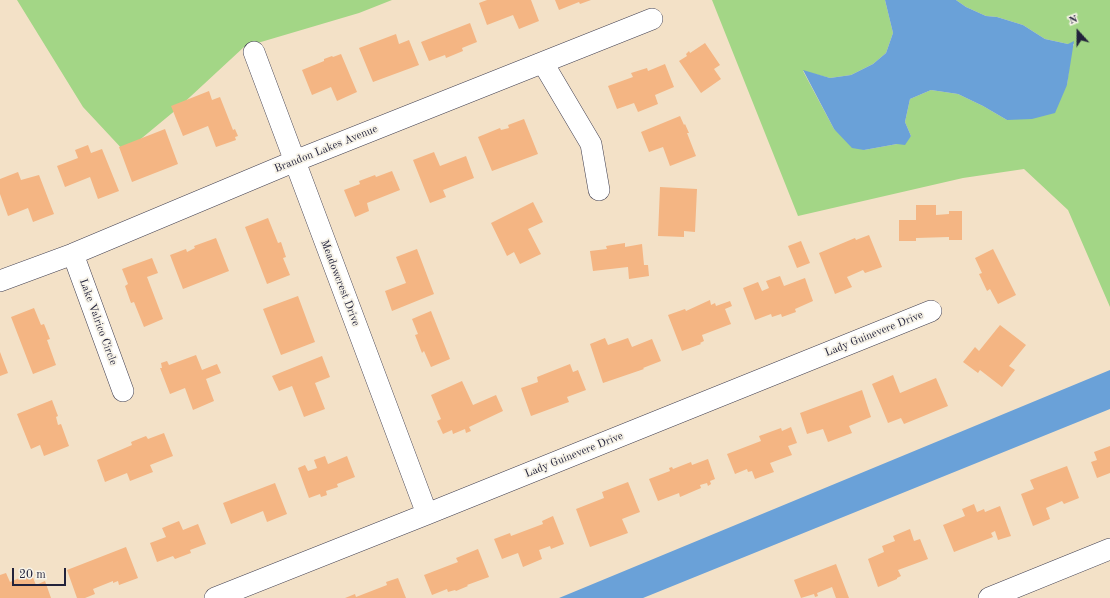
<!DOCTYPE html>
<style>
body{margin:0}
#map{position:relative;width:1110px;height:598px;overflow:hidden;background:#f3e1c7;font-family:"Old Standard TT",serif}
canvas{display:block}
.north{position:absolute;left:1058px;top:12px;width:40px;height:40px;-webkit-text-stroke:3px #f7f3e8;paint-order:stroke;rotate:339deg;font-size:11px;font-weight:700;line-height:16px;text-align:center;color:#22223b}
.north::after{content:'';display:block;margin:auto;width:14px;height:18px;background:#22223b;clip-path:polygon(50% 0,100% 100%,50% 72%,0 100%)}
.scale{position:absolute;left:12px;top:568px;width:54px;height:18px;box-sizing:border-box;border:2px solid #22223b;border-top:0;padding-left:5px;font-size:12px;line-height:14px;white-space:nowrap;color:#22223b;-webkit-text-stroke:3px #f7f3e8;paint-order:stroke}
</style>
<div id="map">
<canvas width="1110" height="598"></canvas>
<div class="north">N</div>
<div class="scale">20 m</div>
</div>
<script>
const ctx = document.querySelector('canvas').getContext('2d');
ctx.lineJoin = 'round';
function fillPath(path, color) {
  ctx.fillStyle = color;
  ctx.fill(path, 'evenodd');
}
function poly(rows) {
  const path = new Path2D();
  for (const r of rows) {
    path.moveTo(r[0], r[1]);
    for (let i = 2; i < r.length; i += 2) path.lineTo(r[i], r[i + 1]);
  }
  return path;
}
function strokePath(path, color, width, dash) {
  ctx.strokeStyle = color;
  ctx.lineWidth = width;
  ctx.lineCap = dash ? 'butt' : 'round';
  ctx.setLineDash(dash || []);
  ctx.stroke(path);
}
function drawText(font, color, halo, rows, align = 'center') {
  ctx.font = font + ' "Old Standard TT",serif';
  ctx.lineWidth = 3.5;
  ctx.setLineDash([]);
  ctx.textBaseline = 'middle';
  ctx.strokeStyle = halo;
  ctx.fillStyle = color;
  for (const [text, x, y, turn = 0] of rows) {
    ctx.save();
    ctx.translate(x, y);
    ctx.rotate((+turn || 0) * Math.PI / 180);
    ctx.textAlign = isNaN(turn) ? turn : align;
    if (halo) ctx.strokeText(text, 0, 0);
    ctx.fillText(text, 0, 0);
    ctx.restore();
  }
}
fillPath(poly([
 [17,0,392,0,359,13,244,47,177,109,125,152,83,107],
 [712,0,885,0,893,33,886,53,873,64,851,75,830,78,803,71,834,129,864,150,897,144,911,136,905,122,910,99,931,90,958,94,983,106,1007,120,1067,85,1071,52,1074,44,1068,44,1045,39,1023,25,997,17,986,16,966,7,956,0,1110,0,1110,307,1068,210,1024,169,963,178,798,216]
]), '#a3d686');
fillPath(poly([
 [885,0,956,0,966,7,986,16,997,17,1023,25,1045,39,1068,44,1074,41,1067,85,1055,113,1032,119,1007,120,983,106,958,94,931,90,910,99,905,122,911,136,905,145,897,144,864,150,852,148,834,129,803,70,830,78,851,75,873,64,886,53,893,33],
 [1110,370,1110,409,643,598,559,598]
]), '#6aa1d8');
fillPath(poly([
 [487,0,531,0,539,21,519,29,513,15,487,25,479,3],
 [555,0,591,0,580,4,579,2,559,10],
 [470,23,477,42,462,48,463,51,446,58,445,55,429,61,421,42],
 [396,34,399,44,409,40,419,65,373,82,359,48],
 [705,43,720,65,714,69,721,79,701,93,679,61,687,56,686,54,689,51,690,53],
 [341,54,357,92,337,101,331,87,312,95,302,70,324,61,324,59,332,56,333,57],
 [665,64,674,87,655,95,658,104,638,112,634,103,617,109,608,86,633,77,631,73,647,68,648,71],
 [209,91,212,100,220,97,233,130,235,129,238,136,235,137,236,140,216,147,208,126,183,136,171,106],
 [680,116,684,125,685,124,689,133,687,133,696,156,670,166,663,147,649,152,641,132],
 [524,119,538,154,492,171,478,137,500,128,501,130,509,128,508,125],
 [165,129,178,164,132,182,119,147],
 [88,145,91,153,102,149,119,191,98,199,90,177,65,187,57,166,78,158,75,150],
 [434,152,440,166,466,156,474,178,443,190,446,197,430,203,413,160],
 [392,171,400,190,367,203,369,211,355,217,344,190,360,184,359,181,375,175,376,177],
 [18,172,21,180,39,175,54,214,33,222,28,208,8,216,0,194,0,179],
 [660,187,697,189,695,232,684,231,684,237,658,236],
 [533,202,543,222,528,229,541,254,520,264,514,252,507,256,491,223],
 [916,205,936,205,936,215,949,214,949,211,962,211,962,240,949,240,949,237,916,238,916,241,899,241,899,220,916,220],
 [268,218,278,243,281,242,286,257,283,258,290,275,267,284,245,227],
 [869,235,882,267,865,273,863,270,847,277,852,287,835,294,819,253,855,238,856,240],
 [216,238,229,271,183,289,170,255,186,249,187,252,195,248,194,246],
 [801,241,810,263,797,268,788,246],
 [625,243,625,247,642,244,644,265,648,265,649,276,629,279,628,267,593,271,590,251,607,249,606,246],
 [417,249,434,294,392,311,385,291,406,283,396,257],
 [993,249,1016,295,998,304,990,289,987,291,979,274,982,273,975,258],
 [152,258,158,273,147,277,163,319,144,327,134,302,131,303,125,286,128,284,122,269],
 [780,276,784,286,805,278,813,301,795,309,796,312,782,317,781,314,772,317,771,314,755,320,743,288,758,282,762,291,769,288,766,281],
 [298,296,315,342,281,355,263,309],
 [710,300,711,305,715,303,716,306,730,301,732,306,725,309,731,324,702,335,704,341,700,343,701,344,682,351,668,315,685,309,686,311],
 [34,308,41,325,44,324,50,339,47,340,56,365,33,374,11,317],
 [431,311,450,359,431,367,424,351,422,353,415,335,418,334,412,319],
 [1000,325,1026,345,1009,366,1015,370,1002,387,980,370,978,373,963,362,975,347,979,351],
 [605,338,608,345,628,338,632,347,652,339,661,361,643,368,644,369,603,383,590,344],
 [0,352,8,373,0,376],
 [196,355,202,370,217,364,221,373,206,379,214,401,193,410,185,388,170,394,160,368,162,368,161,363,167,361,169,365],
 [322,356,330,377,315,383,325,409,304,417,292,386,279,391,272,376],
 [570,364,573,372,578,370,586,390,567,397,569,402,531,416,521,388,538,382,537,377],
 [893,375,900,393,936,378,948,406,904,424,901,418,888,423,872,384],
 [462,381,473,405,496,395,503,411,469,427,471,431,466,433,465,429,453,434,452,430,443,434,437,421,441,419,431,395],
 [862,390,871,417,849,426,852,433,828,442,823,429,807,434,800,413],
 [52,400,58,416,56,417,58,425,61,424,69,446,44,456,40,445,31,449,17,414],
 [791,427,797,443,788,446,792,455,770,463,774,472,755,479,752,471,748,472,747,469,735,474,727,454,761,441,759,436,781,428,782,431],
 [164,433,173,456,150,465,153,472,130,481,127,473,105,482,97,460,132,445,131,442,146,436,148,439],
 [1110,446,1110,473,1097,478,1091,462,1097,460,1094,452],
 [325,456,328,464,347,456,355,477,337,484,338,487,326,491,327,495,321,497,320,494,309,498,298,468,305,465,308,471,317,468,314,460],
 [708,459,715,479,710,481,711,484,708,486,707,483,700,485,701,488,680,497,679,493,658,501,649,479,670,471,669,468,672,467,673,469,691,462,692,465],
 [1067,466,1079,498,1064,504,1062,501,1046,508,1050,519,1033,526,1021,494,1034,489,1030,480],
 [628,482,640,512,622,519,628,533,590,547,576,509,604,498,602,492],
 [275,483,287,514,267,522,263,511,231,524,223,503],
 [974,504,977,512,984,509,985,512,1000,506,1011,536,998,540,995,531,991,533,993,537,954,552,943,525,965,516,962,509],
 [553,516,564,544,551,549,550,546,539,550,542,559,523,567,518,553,502,559,494,539,510,533,511,536,543,524,542,521],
 [179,521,183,530,198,524,206,544,190,550,191,553,175,559,173,556,157,562,150,543,166,537,162,528],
 [910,529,914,541,920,539,928,559,898,570,901,576,897,578,897,579,878,587,868,559,884,552,882,546,895,541,893,536],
 [126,547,138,578,119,585,118,581,113,583,113,581,93,589,95,594,85,598,77,598,67,570],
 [478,549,489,577,467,585,468,586,456,591,455,590,448,592,447,589,432,595,424,575,458,562,456,558],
 [836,564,849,598,836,598,832,587,817,593,818,596,815,597,814,594,801,598,794,580],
 [6,573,10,582,31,573,36,585,45,581,51,598,0,598,0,575],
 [398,578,406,598,345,598,355,594,356,597,387,585,386,582]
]), '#f4b583');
const minor = poly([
 [254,52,427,514],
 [543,63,591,144,599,190],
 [73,254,123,391],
 [0,281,73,254,295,161,652,19],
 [215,598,427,514,931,311],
 [989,598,1110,549]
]);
strokePath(minor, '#413f50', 22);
strokePath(minor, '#fff', 21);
drawText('11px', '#22223b', '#f7f3e8', [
 ["Brandon Lakes Avenue",326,149,-22],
 ["Meadowcrest Drive",340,283,69],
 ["Lake Valrico Circle",98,322,70],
 ["Lady Guinevere Drive",874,334,-22],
 ["Lady Guinevere Drive",574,455,-22]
]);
</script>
